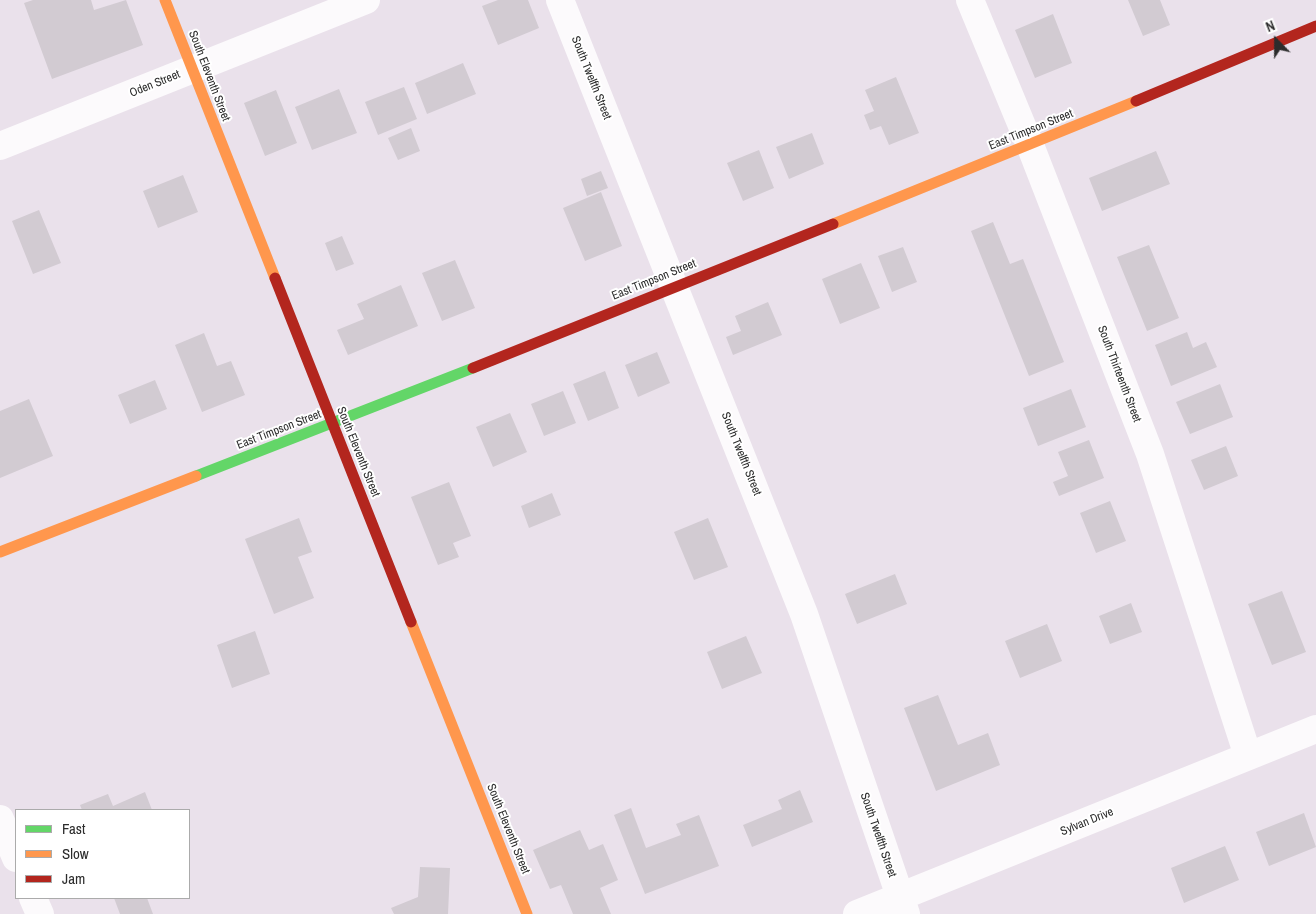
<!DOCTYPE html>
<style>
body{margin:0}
#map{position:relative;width:1316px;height:914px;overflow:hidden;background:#eae1eb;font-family:"Archivo Narrow",sans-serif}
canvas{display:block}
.legend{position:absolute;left:15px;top:809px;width:175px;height:90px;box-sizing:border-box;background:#fff;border:1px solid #ababab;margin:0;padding:6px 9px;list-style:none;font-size:15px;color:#2c2c2c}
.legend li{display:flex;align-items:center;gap:10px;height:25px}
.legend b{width:25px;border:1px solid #ababab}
.north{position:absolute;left:1251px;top:15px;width:50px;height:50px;-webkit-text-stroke:4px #fff;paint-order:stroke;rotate:338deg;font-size:14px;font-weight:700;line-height:20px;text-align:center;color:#2c2c2c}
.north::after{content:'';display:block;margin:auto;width:18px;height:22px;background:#2c2c2c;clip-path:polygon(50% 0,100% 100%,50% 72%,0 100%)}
</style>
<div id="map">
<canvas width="1316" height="914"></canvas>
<ul class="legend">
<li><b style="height:6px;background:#63d668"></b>Fast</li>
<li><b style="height:6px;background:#ff974d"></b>Slow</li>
<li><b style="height:6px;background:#b3261e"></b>Jam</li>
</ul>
<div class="north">N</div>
</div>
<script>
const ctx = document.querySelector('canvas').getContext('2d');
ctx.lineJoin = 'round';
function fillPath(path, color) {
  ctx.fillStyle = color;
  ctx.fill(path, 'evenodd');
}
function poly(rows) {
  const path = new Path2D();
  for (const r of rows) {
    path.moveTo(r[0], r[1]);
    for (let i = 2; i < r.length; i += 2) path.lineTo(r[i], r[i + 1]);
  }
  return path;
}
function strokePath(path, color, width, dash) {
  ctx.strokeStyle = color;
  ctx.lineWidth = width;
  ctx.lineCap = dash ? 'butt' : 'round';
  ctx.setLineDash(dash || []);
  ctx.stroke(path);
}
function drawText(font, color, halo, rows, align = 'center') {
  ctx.font = font + ' "Archivo Narrow",sans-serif';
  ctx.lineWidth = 4;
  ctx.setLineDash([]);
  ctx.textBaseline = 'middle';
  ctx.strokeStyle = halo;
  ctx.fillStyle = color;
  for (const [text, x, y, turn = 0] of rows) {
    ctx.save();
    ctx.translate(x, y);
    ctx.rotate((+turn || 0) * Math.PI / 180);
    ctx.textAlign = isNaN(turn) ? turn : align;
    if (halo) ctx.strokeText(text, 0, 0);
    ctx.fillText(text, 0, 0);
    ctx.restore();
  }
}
fillPath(poly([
 [33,0,91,0,94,10,126,0,143,45,52,79,24,3],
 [498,0,528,0,539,28,498,45,482,6],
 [1128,0,1160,0,1170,25,1143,36],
 [1053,14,1072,63,1035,78,1015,30],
 [463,63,476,94,427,114,415,83],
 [896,77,919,133,889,145,881,126,870,130,864,115,874,111,865,90],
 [404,87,417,119,378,135,365,102],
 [339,89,357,133,312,150,295,107],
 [276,90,297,143,265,156,244,103],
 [411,128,420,151,398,160,388,138],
 [812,133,824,164,789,179,776,147],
 [759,150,774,188,743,201,727,163],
 [1156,151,1170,184,1102,211,1089,178],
 [601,171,608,188,587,196,581,179],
 [183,175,198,212,158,228,143,191],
 [601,192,622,246,585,261,563,208],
 [39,210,61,263,33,274,12,221],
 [993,222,1010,264,1023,259,1064,362,1029,376,971,231],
 [342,236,354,264,336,271,325,243],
 [1149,245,1179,318,1147,331,1117,257],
 [903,247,917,282,892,292,878,256],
 [455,260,475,308,442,321,422,273],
 [861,263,880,308,840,324,822,279],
 [401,285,418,326,348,355,337,330,364,319,357,304],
 [768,302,782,335,733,355,726,337,741,331,735,316],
 [1187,332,1193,348,1206,342,1217,367,1171,386,1155,345],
 [204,333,217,366,231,361,245,395,202,412,175,345],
 [657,352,670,383,638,397,625,365],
 [605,371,619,408,588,421,573,384],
 [155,380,167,409,130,424,118,395],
 [1220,384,1233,417,1190,434,1176,402],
 [1071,389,1086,427,1038,446,1023,408],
 [563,391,576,423,544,436,531,404],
 [29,399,53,456,0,478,0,411],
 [510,413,527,452,493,467,476,427],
 [1089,440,1104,478,1059,496,1053,482,1068,476,1058,452],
 [1226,446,1238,476,1204,490,1191,460],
 [449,482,471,536,453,543,459,557,438,565,411,497],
 [552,493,561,515,529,528,521,506],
 [1110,501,1126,541,1096,553,1080,513],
 [299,518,312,552,298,557,314,598,274,614,245,539],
 [708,518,728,567,694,580,674,532],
 [895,574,907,604,857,624,845,594],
 [1282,591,1306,652,1272,665,1248,604],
 [1131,603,1142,632,1110,644,1099,616],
 [1047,624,1062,661,1020,678,1005,641],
 [255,631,270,674,232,688,217,645],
 [746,636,762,673,722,689,707,652],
 [938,695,958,745,988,733,1000,765,936,791,904,708],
 [800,790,813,822,752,847,743,825,782,809,778,800],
 [145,792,152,810,82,810,80,805,108,794,113,806],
 [631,808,646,848,681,835,676,824,699,815,719,866,645,894,614,815],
 [1304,813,1316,847,1269,866,1256,832],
 [580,830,589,850,603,844,618,880,600,888,611,914,573,914,561,885,550,889,533,850],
 [1225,846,1239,880,1184,903,1171,868],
 [420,867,450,868,448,914,394,914,391,908,418,897],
 [114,898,147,898,153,914,120,914]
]), '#d2cbd2');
strokePath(poly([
 [560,0,804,614,906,914],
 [970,0,1030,145,1150,454,1248,756],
 [0,146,366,0],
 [0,819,16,858],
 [33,898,40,914],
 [857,914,1316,729]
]), '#fcfafc', 28);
strokePath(poly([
 [196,476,473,368]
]), '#63d668', 11);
strokePath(poly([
 [165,0,275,278],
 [833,224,1136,101],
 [0,552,196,476],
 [411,622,527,914]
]), '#ff974d', 11);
strokePath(poly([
 [1136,101,1316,26],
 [275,278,411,622],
 [473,368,833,224]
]), '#b3261e', 11);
drawText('12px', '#2c2c2c', '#fff', [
 ["South Eleventh Street",209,76,69],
 ["South Twelfth Street",591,78,68],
 ["Oden Street",155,84,-22],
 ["East Timpson Street",1031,130,-22],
 ["East Timpson Street",654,280,-22],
 ["South Thirteenth Street",1119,374,69],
 ["East Timpson Street",279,430,-21],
 ["South Eleventh Street",358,452,68],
 ["South Twelfth Street",741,454,68],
 ["Sylvan Drive",1087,822,-22],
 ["South Eleventh Street",508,829,68],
 ["South Twelfth Street",878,835,71]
]);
</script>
